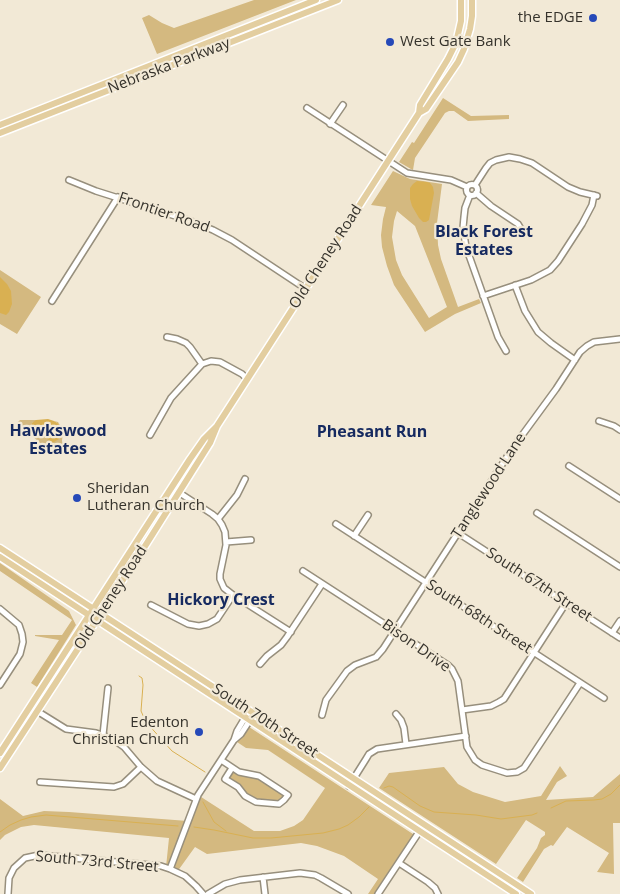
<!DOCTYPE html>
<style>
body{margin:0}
canvas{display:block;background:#f2e9d6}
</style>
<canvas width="620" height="894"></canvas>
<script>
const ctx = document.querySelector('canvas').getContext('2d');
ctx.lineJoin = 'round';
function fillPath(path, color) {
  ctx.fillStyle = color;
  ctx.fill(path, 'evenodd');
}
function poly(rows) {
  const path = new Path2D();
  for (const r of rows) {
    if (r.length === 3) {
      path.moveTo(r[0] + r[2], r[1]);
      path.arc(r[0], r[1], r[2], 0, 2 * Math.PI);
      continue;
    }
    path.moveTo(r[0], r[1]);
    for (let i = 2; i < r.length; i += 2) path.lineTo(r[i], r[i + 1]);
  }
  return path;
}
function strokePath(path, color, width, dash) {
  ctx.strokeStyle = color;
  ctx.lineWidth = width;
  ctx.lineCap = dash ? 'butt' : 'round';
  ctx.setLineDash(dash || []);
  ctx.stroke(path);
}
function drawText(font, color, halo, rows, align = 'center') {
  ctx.font = font + ' "Open Sans",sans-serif';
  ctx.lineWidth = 4.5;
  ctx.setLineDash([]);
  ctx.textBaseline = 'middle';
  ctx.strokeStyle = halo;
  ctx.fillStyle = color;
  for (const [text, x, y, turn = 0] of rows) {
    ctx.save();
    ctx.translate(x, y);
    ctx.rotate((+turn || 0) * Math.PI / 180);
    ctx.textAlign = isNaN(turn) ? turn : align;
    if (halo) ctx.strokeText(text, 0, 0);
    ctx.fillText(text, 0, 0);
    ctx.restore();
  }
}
fillPath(poly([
 [254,0,296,0,157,54,142,18,149,15,162,23,174,28],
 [443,98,471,116,509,115,509,119,468,121,454,111,449,111,445,113,415,158,413,170,411,169,399,162,412,142,414,143],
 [393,171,410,179,442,184,437,223,438,245,441,259,458,307,479,299,481,303,455,314,425,332,394,285,387,266,382,247,381,235,383,219,386,207,371,205],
 [397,211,415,226,447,307,429,318,402,275,396,260,392,237,394,221],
 [0,270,41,297,17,334,0,324],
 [20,420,39,420,32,423,58,435,59,424,54,421,58,422,63,430,62,441,64,448,63,452,59,455,52,454,20,425,18,422],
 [0,563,69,611,76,625,37,687,31,683,59,640,35,636,35,635,62,635,72,620,0,571],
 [246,725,416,836,378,894,368,894,378,879,344,856,317,846,301,843,207,854,195,847,177,872,166,867,169,838,34,825,21,827,5,835,0,840,0,799,23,816,44,811,69,812,188,821,198,795,254,831,280,831,294,826,303,820,325,788,268,750,246,748,234,740],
 [560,766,567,776,557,782,546,800,593,797,620,774,620,823,613,823,614,874,597,872,609,853,567,827,553,846,551,845,544,849,523,882,517,878,537,848,541,838,545,835,545,832,526,820,496,864,379,788,389,773,444,767,458,784,473,792,505,802,541,796],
 [232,768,255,774,288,795,282,802,259,803,225,779]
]), '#d4b980');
fillPath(poly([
 [417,181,427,182,430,183,433,187,434,193,429,220,426,222,423,222,419,218,412,206,410,199,410,188,413,184],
 [0,277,7,284,11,291,12,304,9,312,6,315,0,313],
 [48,419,54,421,59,424,59,439,54,442,52,442,37,433,32,427,32,423,36,420]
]), '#d9b052');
strokePath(poly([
 [139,676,142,678,143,685,141,711,146,722,172,751,205,772],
 [384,788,389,786,393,787,420,806,434,812,476,815,501,819,532,815,537,813],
 [203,802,214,822,226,831],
 [551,808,566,801,594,800,602,799,611,794,620,785],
 [194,827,214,830,253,838,271,838,323,833,339,829,348,825,359,817,369,807],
 [0,832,10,825,21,820,31,817,46,815,178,826]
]), '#d9b052', 1);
const minor = poly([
 [307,108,407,173,451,180,467,187],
 [330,124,343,105],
 [69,180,96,191,188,220,213,230,232,240,306,289],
 [472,190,5.5],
 [475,185,486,168,490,163,496,160,509,157,520,159,532,163,568,187,580,192,597,196],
 [476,193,491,206,518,224,524,234],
 [470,195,465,208,464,217,463,228,466,247,498,337,506,351],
 [515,285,525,311,538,332,551,343,575,360],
 [483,296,531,280,550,270,558,261,582,224,592,205,594,195],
 [52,301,118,197],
 [167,337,177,339,186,343,190,347,202,364],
 [599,421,614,426,620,430],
 [150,435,171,398,202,364,211,361,220,362,242,374,247,379],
 [569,466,620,499],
 [172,488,212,514,218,519,222,525,225,532,226,545,220,574,220,579,224,588,233,595,291,632],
 [537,513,620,567],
 [218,519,237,495,245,479],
 [336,524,604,698],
 [458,533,620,638],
 [354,536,368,515],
 [226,542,251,540],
 [303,571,448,665,452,669,458,681,467,747,475,760,482,765,507,773,517,772,524,768,580,683],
 [151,605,188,624,199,626,208,624,217,619,233,595],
 [0,609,19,625,22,634,23,642,20,654,0,685],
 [612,633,620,621],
 [260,664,267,656,281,645,287,637,322,584],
 [462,710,491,706,499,702,504,699,566,603],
 [37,711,66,729,96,733,111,738,124,747,141,767,157,781,196,799],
 [396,714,401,720,404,728,406,744],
 [322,715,326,700,347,671,355,665,376,657,383,649,512,449,556,389,580,352,587,346,594,342,620,339],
 [103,735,108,688],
 [234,740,241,734,254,714],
 [221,760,239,772,259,776,288,795,284,800,279,804,256,802,245,796,238,787,225,779,232,768],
 [40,782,114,787,123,784,141,767],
 [349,786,366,759,369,754,377,749,466,736],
 [399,863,428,882,435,888,438,894],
 [170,869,198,795,234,740,237,731,246,716],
 [263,877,265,894],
 [8,894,9,878,14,868,25,858,39,855,161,866,170,869,185,876,196,886,203,894],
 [208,894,225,884,240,880,300,873,315,875,321,878,348,894],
 [378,894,421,829]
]);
const major = poly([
 [419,113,420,105,448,59,456,43,461,21,461,0],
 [0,125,316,0],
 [0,133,338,0],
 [0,548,531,894],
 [0,557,516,894],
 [0,753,190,459,204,439,216,427],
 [0,768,147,543,210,443,217,426,341,234,419,113,426,109,458,62,464,49,470,29,472,16,472,0]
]);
strokePath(minor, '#978f7d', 8);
strokePath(major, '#fff', 9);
strokePath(minor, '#fff', 5);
strokePath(major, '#e3cea0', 6);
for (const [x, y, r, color] of [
 [593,18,5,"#2649b8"],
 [390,42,5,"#2649b8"],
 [77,498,5,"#2649b8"],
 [199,732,5,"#2649b8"]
]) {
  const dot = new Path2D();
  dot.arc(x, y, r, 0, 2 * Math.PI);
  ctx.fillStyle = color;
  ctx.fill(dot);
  strokePath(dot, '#f2e9d6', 2);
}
drawText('15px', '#36332c', '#f2e9d6', [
 ["the EDGE",583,18],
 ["West Gate Bank",400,42,"left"],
 ["Sheridan",87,489,"left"],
 ["Lutheran Church",87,506,"left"],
 ["Edenton",189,723],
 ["Christian Church",189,740]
], 'right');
drawText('15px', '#36332c', '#f2e9d6', [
 ["Nebraska Parkway",169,66,-21],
 ["Frontier Road",164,213,19],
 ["Old Cheney Road",326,257,-57],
 ["Tanglewood Lane",489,486,-57],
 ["South 67th Street",539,585,33],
 ["Old Cheney Road",111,598,-57],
 ["South 68th Street",479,617,33],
 ["Bison Drive",416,646,35],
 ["South 70th Street",265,721,33],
 ["South 73rd Street",97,862,5]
]);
drawText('bold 16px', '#162a60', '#f2e9d6', [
 ["Black Forest",484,232],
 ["Estates",484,250],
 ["Hawkswood",58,431],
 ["Estates",58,449],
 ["Pheasant Run",372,432],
 ["Hickory Crest",221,600]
]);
</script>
